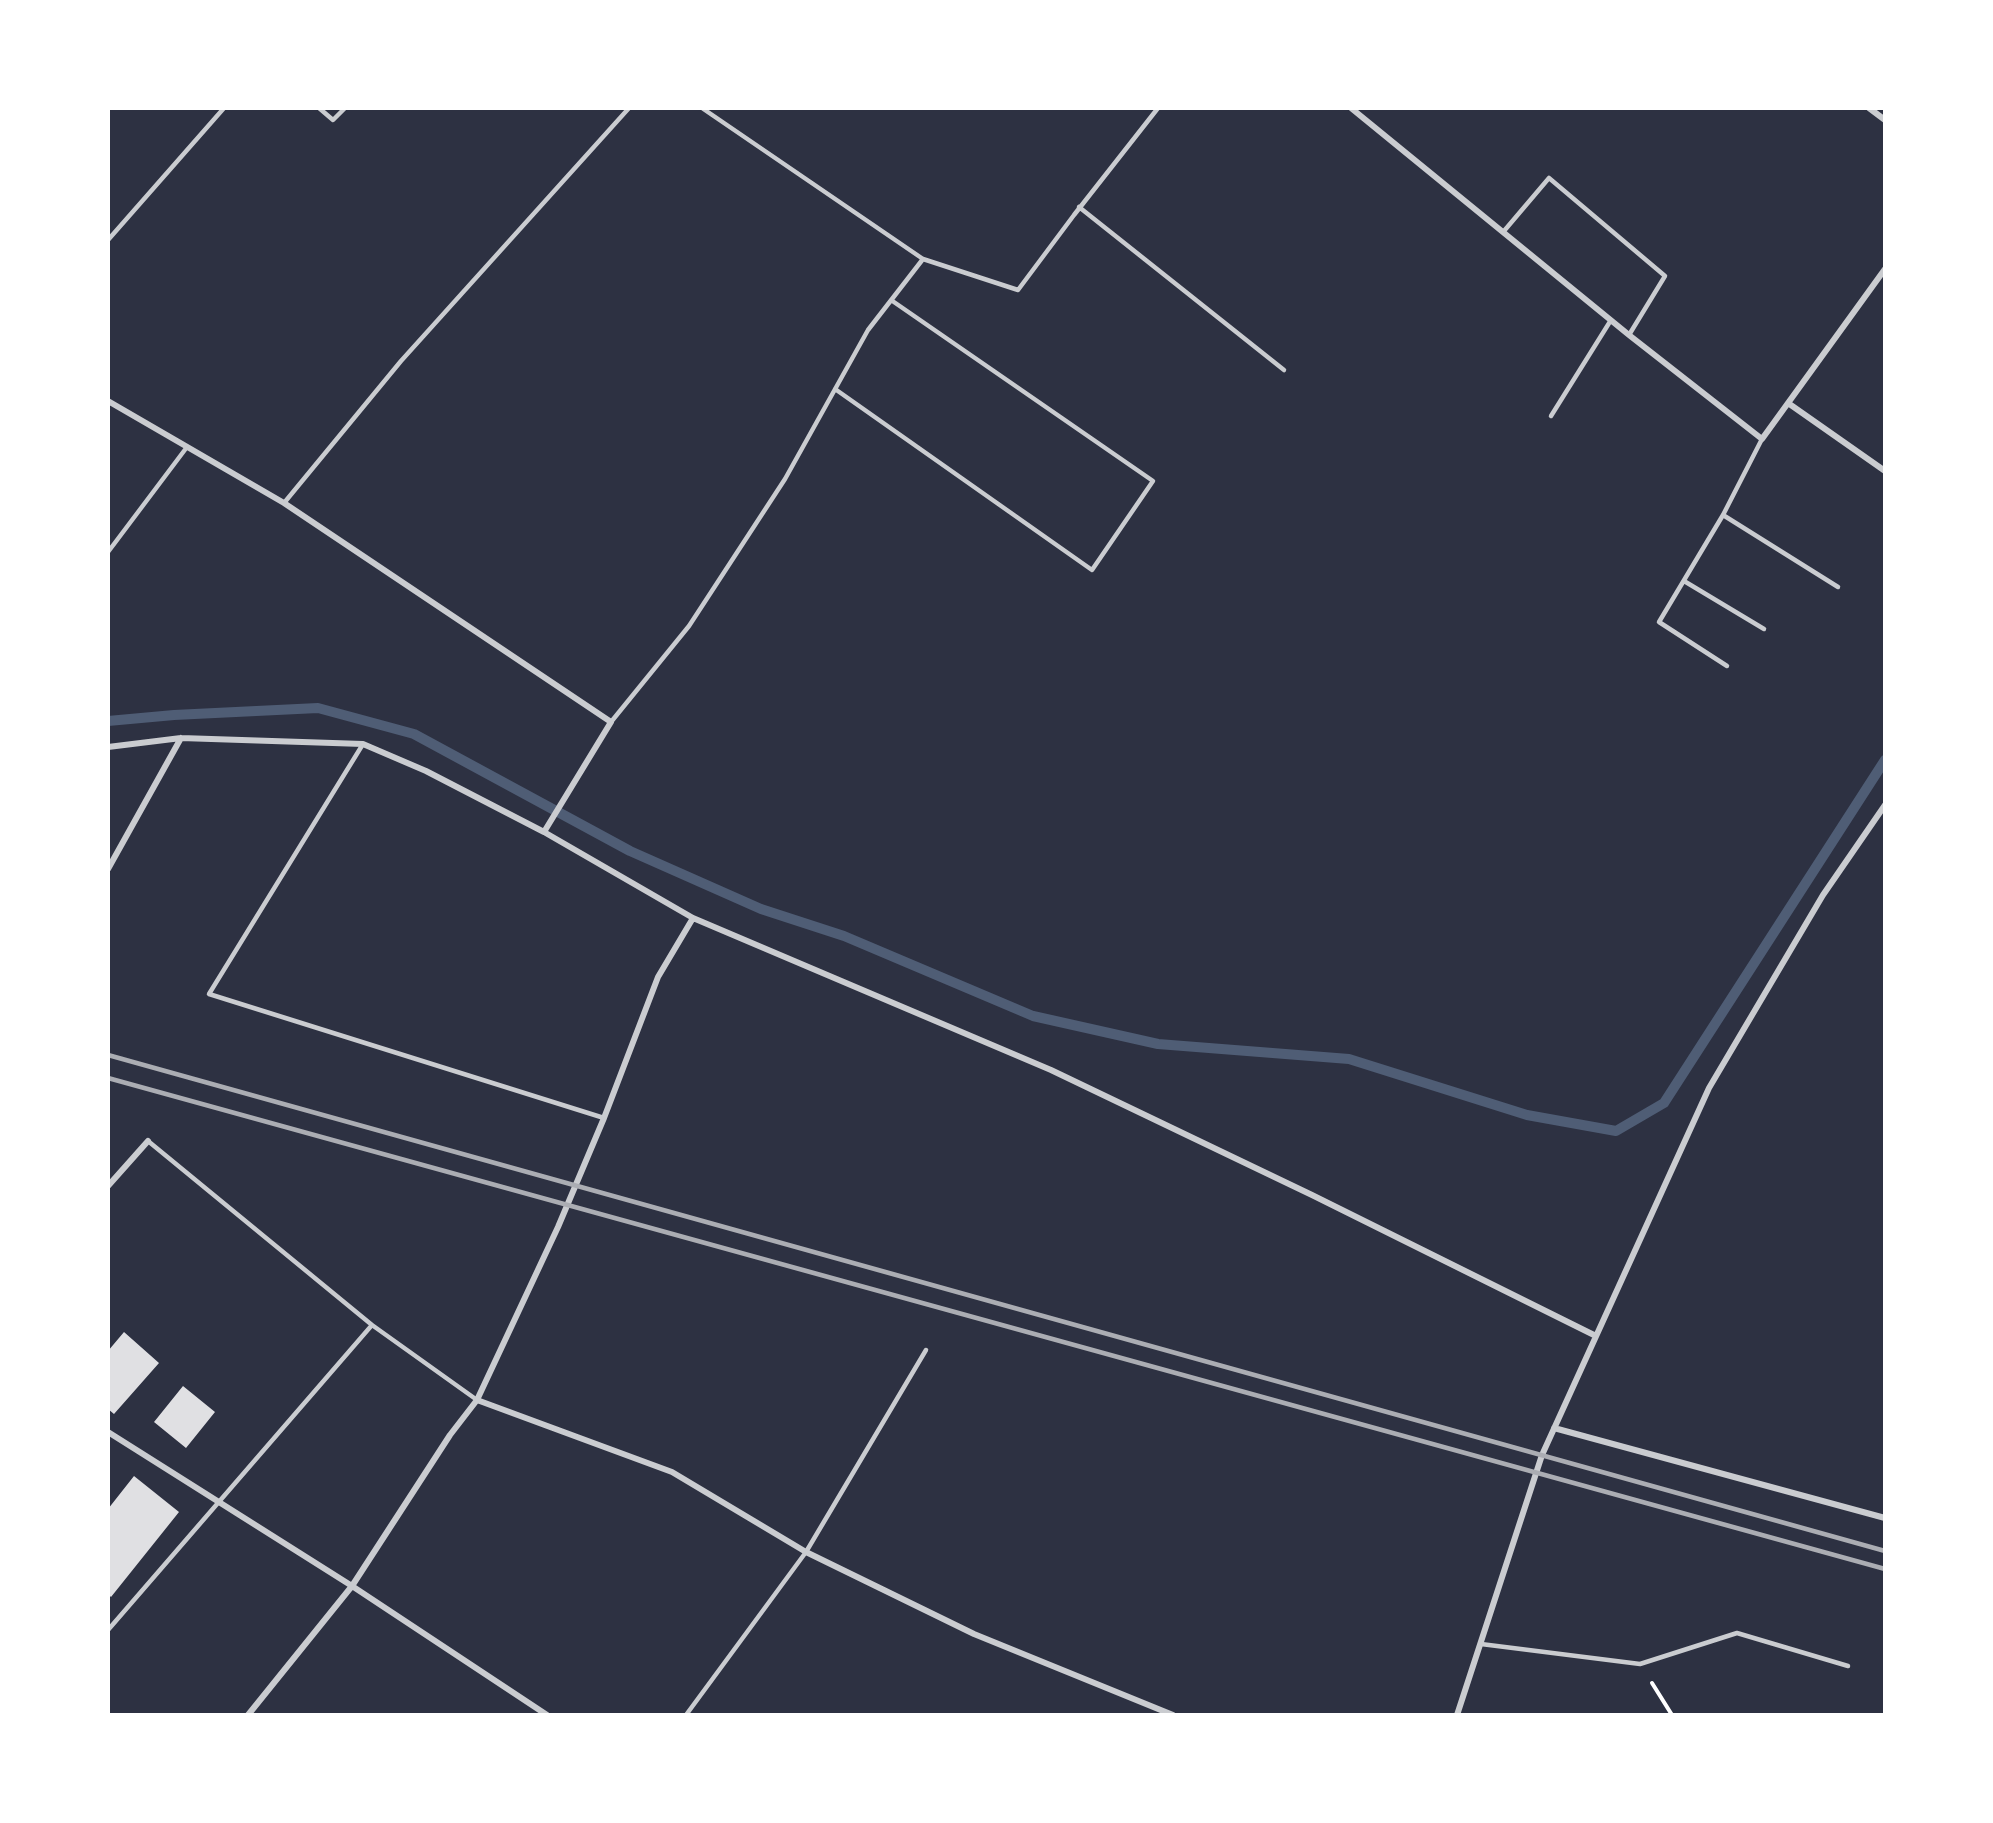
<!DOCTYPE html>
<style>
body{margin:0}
#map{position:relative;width:1993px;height:1823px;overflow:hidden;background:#2d3142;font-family:"Titillium Web",sans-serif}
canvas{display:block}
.frame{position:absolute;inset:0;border:110px solid #fff;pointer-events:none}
</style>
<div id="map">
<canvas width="1993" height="1823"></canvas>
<div class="frame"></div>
</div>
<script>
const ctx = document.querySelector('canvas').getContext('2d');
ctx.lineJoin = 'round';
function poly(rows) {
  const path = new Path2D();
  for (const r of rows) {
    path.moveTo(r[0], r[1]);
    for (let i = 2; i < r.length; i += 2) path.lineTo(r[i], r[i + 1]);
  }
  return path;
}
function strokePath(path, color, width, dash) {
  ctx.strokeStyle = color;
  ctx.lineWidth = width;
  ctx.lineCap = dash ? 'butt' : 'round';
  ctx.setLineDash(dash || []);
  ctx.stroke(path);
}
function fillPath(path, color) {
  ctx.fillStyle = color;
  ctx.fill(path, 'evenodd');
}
strokePath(poly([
 [108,721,174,715,318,708,414,734,630,851,761,909,844,936,1033,1016,1158,1044,1349,1059,1527,1115,1616,1131,1664,1103,1885,760]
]), '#4f5d75', 10);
fillPath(poly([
 [124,1332,159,1363,114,1414,108,1409,108,1351],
 [183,1386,215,1412,186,1448,154,1422],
 [134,1476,179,1512,111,1597,108,1594,108,1535,110,1533,108,1531,108,1509]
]), '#e0e0e3');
strokePath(poly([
 [1652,1683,1672,1715]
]), '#fff', 4);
strokePath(poly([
 [319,108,333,120,345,108],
 [702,108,923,259,1018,290,1074,215,1158,108],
 [1079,207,1284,370],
 [1504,231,1549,178,1665,276,1629,335],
 [108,240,224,108],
 [835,389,1092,570,1153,481,891,300],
 [1551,416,1611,320],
 [284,503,401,361,629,108],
 [1723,515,1838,587],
 [108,552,187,447],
 [1684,581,1764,629],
 [1727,666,1659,622,1723,515,1762,439],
 [611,722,689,626,785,479,868,330,923,259],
 [363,744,209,994,604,1118],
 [148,1141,372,1325,477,1400],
 [108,1630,372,1325],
 [1481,1644,1640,1664,1737,1633,1848,1666],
 [686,1715,806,1552,926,1350]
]), '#caccd0', 4.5);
strokePath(poly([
 [1351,108,1629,335,1762,439,1885,269],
 [1869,108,1885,120],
 [108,401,284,503,611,722,544,832],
 [1788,403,1885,471],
 [108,747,181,738,363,744,426,771,544,832,693,918,658,977,604,1118,558,1227,477,1400,450,1435,352,1586,248,1715],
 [108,869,181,738],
 [693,918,1051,1070,1312,1195,1596,1336],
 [108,1186,148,1141],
 [477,1400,672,1472,806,1552,974,1634,1173,1715],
 [1554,1428,1885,1518],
 [108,1432,352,1586,547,1715],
 [1457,1715,1542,1455,1709,1088,1823,895,1885,805]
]), '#caccd0', 6);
strokePath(poly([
 [108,1055,1885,1551],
 [108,1078,1885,1569]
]), '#abadb3', 4.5);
</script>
